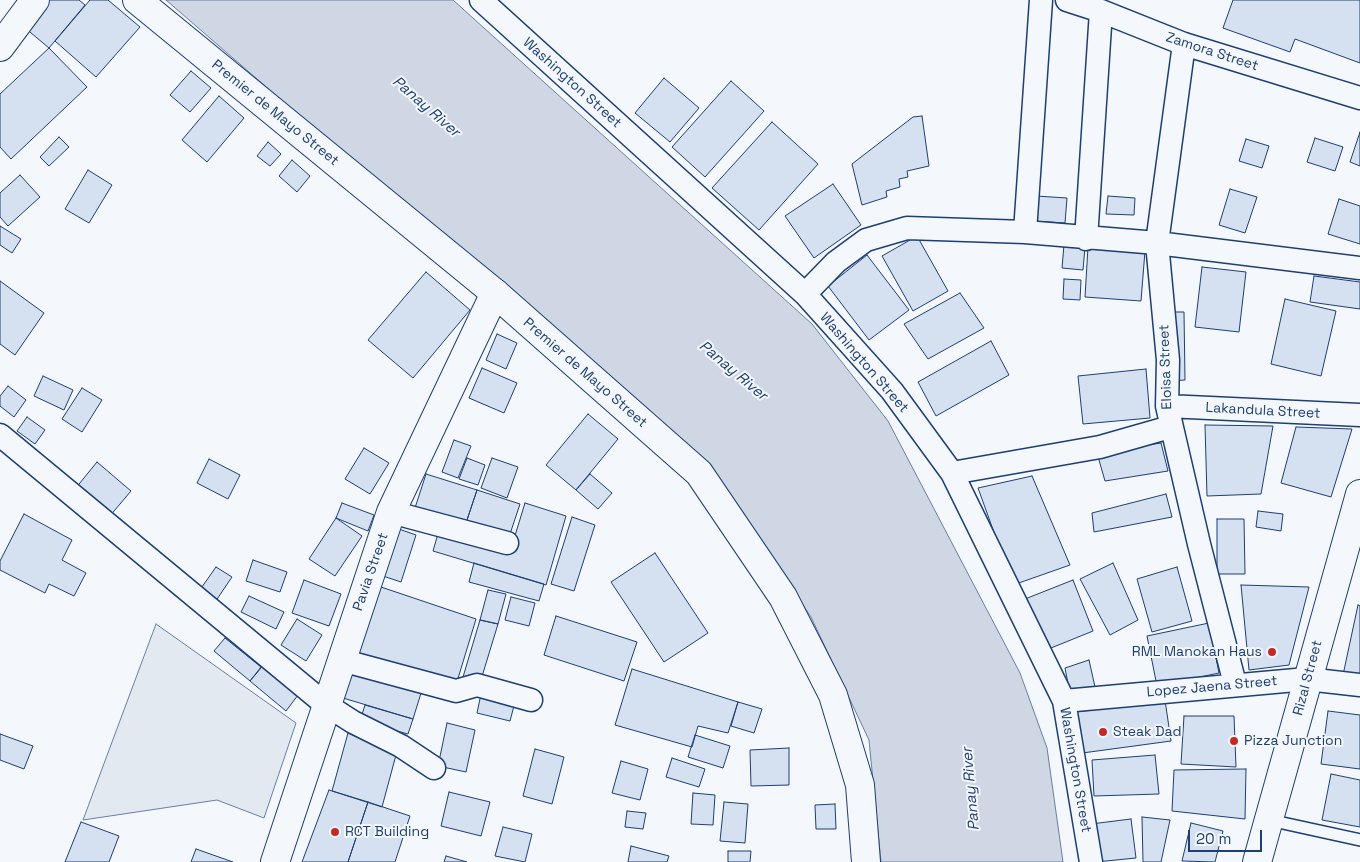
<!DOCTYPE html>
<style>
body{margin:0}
#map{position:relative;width:1360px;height:862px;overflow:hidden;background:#f4f7fb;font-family:"Space Grotesk",sans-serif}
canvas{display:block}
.scale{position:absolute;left:1188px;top:830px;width:74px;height:22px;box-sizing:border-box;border:2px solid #1d3f73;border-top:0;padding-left:6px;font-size:15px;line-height:18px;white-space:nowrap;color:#1d3f73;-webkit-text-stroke:4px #f4f7fb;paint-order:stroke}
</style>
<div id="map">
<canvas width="1360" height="862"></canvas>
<div class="scale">20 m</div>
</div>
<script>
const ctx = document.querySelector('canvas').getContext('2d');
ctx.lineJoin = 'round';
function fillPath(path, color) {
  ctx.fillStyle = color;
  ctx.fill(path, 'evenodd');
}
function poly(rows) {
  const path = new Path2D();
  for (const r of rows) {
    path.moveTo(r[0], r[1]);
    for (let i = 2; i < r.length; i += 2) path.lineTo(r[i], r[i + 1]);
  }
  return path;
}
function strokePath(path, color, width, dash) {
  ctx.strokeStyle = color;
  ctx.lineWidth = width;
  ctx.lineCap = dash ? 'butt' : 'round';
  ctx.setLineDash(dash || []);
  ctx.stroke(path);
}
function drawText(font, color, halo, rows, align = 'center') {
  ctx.font = font + ' "Space Grotesk",sans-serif';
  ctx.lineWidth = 4;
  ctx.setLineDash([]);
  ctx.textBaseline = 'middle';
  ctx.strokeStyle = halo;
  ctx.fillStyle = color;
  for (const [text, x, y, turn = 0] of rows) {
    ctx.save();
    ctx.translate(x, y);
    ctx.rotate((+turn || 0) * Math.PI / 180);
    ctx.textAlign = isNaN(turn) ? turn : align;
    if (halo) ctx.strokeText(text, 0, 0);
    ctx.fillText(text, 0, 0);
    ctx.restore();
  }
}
const green = poly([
 [156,624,296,723,264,818,217,800,83,820,156,624]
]);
fillPath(green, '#e3e9f0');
strokePath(green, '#687fa3', 1);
const water = poly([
 [166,0,453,0,812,324,888,421,1020,673,1047,748,1063,862,881,862,869,740,811,617,722,482,166,0]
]);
fillPath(water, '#cfd7e4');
strokePath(water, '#687fa3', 1);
const building = poly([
 [48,0,79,0,85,5,49,48,24,27,48,0],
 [90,0,108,0,140,27,96,77,55,41,90,0],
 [1233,0,1360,0,1360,63,1295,39,1290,52,1223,28,1233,0],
 [49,48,87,87,11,159,0,147,0,94,49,48],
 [191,71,211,88,190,112,170,95,191,71],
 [664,78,699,108,670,142,635,113,664,78],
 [731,81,764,111,705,177,672,147,731,81],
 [219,96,244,118,207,162,182,140,219,96],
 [922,116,929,166,907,171,908,177,899,179,900,187,886,191,887,197,862,205,852,164,913,117,922,116],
 [772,122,818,164,759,230,712,188,772,122],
 [1360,132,1360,166,1350,162,1360,132],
 [59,137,69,147,49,166,40,157,59,137],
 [1315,138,1343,147,1335,171,1307,162,1315,138],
 [1246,139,1269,146,1262,168,1239,161,1246,139],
 [268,142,281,154,270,166,257,156,268,142],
 [292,160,310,176,297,192,279,176,292,160],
 [88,170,112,185,89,223,65,209,88,170],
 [20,175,40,197,8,226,0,217,0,193,20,175],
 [833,184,861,225,814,258,785,216,833,184],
 [1230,189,1257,197,1245,233,1219,225,1230,189],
 [1036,196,1067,198,1065,223,1034,221,1036,196],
 [1108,196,1135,198,1134,215,1106,214,1108,196],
 [1339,199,1360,206,1360,244,1328,234,1339,199],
 [0,226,21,239,12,253,0,245,0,226],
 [917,236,948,291,913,311,882,256,917,236],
 [1064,245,1085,247,1083,270,1062,268,1064,245],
 [1088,247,1145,251,1141,301,1085,297,1088,247],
 [867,255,909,310,869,340,828,286,867,255],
 [1202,267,1246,272,1239,332,1195,327,1202,267],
 [426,272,470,310,413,378,368,340,426,272],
 [1314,276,1360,282,1360,309,1310,302,1314,276],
 [1064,279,1081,280,1080,300,1063,299,1064,279],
 [0,281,44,313,15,355,0,344,0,281],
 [960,293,984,328,928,359,904,324,960,293],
 [1285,299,1336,311,1321,376,1271,364,1285,299],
 [1168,312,1184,312,1185,380,1169,381,1168,312],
 [497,334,517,343,506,369,486,360,497,334],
 [991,341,1009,375,936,416,918,382,991,341],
 [482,368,517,383,504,413,469,398,482,368],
 [1146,369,1150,418,1083,424,1078,376,1146,369],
 [43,376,73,390,64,410,34,396,43,376],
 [8,386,26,400,14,417,0,406,0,396,8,386],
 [82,388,102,400,82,432,62,419,82,388],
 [588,414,618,439,576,490,546,465,588,414],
 [27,417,45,430,35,444,17,431,27,417],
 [1205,425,1273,426,1261,494,1207,496,1205,425],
 [1296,427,1352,429,1331,497,1281,483,1296,427],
 [454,440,471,446,458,478,442,472,454,440],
 [1161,443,1168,471,1105,481,1097,453,1161,443],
 [364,448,389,463,370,494,345,479,364,448],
 [467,458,485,465,478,485,459,479,467,458],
 [492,458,518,467,507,498,481,488,492,458],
 [209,459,240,475,228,499,197,483,209,459],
 [97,462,131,491,109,517,75,489,97,462],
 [426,474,477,490,465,526,414,511,426,474],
 [590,474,612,493,598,509,576,490,590,474],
 [1032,476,1070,565,1013,585,978,488,1032,476],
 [477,490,520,504,508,540,465,526,477,490],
 [1166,494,1172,517,1094,532,1092,513,1166,494],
 [342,503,374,515,368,531,336,518,342,503],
 [525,503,566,516,546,585,433,551,439,530,510,552,525,503],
 [1258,511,1283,514,1281,531,1256,527,1258,511],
 [24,514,72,540,62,560,86,573,74,596,49,584,45,593,0,570,0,561,24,514],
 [572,517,595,525,574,591,551,584,572,517],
 [336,518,362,536,335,576,309,559,336,518],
 [1217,519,1244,519,1245,574,1217,574,1217,519],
 [396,528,416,535,401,582,380,575,396,528],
 [655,553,708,633,664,662,611,582,655,553],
 [253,560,287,572,280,592,246,581,253,560],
 [474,563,544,584,539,601,469,582,474,563],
 [1113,563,1138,620,1110,635,1080,579,1113,563],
 [216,567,232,577,213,605,197,594,216,567],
 [1177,567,1192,621,1152,632,1137,579,1177,567],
 [304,580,341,594,329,626,292,613,304,580],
 [1073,580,1093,631,1046,650,1025,599,1073,580],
 [375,585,476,619,456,685,351,657,375,585],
 [1241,585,1309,587,1289,665,1249,670,1241,585],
 [488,590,506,594,498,624,480,620,488,590],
 [249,596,284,612,276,629,241,612,249,596],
 [511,597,535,603,529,626,505,620,511,597],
 [1358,605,1360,606,1360,679,1343,675,1358,605],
 [556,616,637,642,624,681,544,655,556,616],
 [297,619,322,635,306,661,281,645,297,619],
 [480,620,498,624,480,683,463,677,480,620],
 [1209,623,1219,673,1157,686,1147,636,1209,623],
 [225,638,261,667,250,681,214,651,225,638],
 [1089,660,1095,687,1070,694,1065,668,1089,660],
 [266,662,301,691,286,711,250,681,266,662],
 [632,669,738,702,728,733,698,726,692,747,615,725,632,669],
 [351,671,421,693,413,719,343,698,351,671],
 [481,694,515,702,510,721,477,713,481,694],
 [1165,700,1171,741,1075,754,1069,713,1165,700],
 [738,702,762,709,754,733,731,726,738,702],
 [365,705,413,719,408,734,360,721,365,705],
 [1328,711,1360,715,1360,769,1321,764,1328,711],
 [1184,716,1234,716,1236,767,1181,764,1184,716],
 [447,723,475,730,466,772,438,766,447,723],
 [348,733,396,755,382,807,332,791,348,733],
 [0,734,33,746,24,769,0,760,0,734],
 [695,735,730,746,723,768,688,757,695,735],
 [789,748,789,785,751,786,750,750,789,748],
 [535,749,564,757,552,804,523,796,535,749],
 [1155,755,1159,794,1094,796,1092,760,1155,755],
 [672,758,705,769,699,787,666,777,672,758],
 [621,761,648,769,640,800,612,793,621,761],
 [1246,769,1245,819,1172,811,1174,770,1246,769],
 [1331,774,1360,780,1360,827,1322,820,1331,774],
 [329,790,368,802,348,862,302,862,329,790],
 [449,792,490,802,481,836,441,826,449,792],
 [693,793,715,795,713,825,691,824,693,793],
 [368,802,410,816,395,862,348,862,368,802],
 [724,802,748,804,745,843,720,841,724,802],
 [835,804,836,829,816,829,815,805,835,804],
 [627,811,646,813,643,829,625,827,627,811],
 [1142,817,1170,820,1161,862,1143,862,1142,817],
 [1131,819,1136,858,1096,862,1091,824,1131,819],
 [81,822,119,836,109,862,65,862,81,822],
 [1191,823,1223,831,1215,862,1182,861,1191,823],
 [503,827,532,834,525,862,495,856,503,827],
 [631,846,669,856,667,862,628,862,631,846],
 [196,849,233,862,191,862,196,849],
 [728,851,751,851,750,862,728,862,728,851],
 [446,856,467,862,444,862,446,856]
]);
fillPath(building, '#d5e0f0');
strokePath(building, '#1d3f73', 1);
const service = poly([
 [1269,820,1360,840]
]);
const minor = poly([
 [481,0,805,294,892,391,952,473,1064,701,1091,862],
 [1067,0,1101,11,1184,44,1360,98],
 [1184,44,1157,243,1168,360,1167,406,1199,544,1235,684],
 [1025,232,1041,0],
 [1086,239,1101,11],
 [805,294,836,262,866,240,907,228,1025,232,1157,243,1360,268],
 [1167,406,1360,415],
 [0,435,325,704,353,722,401,746,434,768],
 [952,473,1100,447,1170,427],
 [391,512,507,543],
 [341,660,456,691,477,685,531,700],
 [1064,701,1307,679,1360,685]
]);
const tertiary = poly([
 [0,47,35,0],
 [275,862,391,512,495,293]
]);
const secondary = poly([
 [137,0,495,293,699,473,783,597,833,695,860,785,866,862]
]);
const primary = poly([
 [1257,862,1360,494]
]);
strokePath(service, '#1d3f73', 14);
strokePath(minor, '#1d3f73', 25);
strokePath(tertiary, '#1d3f73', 30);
strokePath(secondary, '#1d3f73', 30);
strokePath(primary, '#1d3f73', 30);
strokePath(service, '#f4f7fb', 11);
strokePath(minor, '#f4f7fb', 22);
strokePath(tertiary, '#f4f7fb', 28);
strokePath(secondary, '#f4f7fb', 28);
strokePath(primary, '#f4f7fb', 28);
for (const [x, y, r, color] of [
 [1272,652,5,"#c62828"],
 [1103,732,5,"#c62828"],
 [1234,741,5,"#c62828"],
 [335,832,5,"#c62828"]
]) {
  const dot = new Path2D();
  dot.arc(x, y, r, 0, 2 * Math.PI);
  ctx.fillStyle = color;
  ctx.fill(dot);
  strokePath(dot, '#f4f7fb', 2);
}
drawText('14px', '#1d3f73', '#f4f7fb', [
 ["Zamora Street",1212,52,18],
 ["Washington Street",572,83,42],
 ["Premier de Mayo Street",275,113,39],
 ["Washington Street",864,363,49],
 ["Eloisa Street",1166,367,-92],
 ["Premier de Mayo Street",585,373,41],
 ["Lakandula Street",1263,411,3],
 ["Pavia Street",371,572,-71],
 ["Rizal Street",1308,678,-75],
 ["Lopez Jaena Street",1212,687,-5],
 ["Washington Street",1075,770,80]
]);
drawText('14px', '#1d3f73', '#f4f7fb', [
 ["RML Manokan Haus",1262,652,"right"],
 ["Steak Dad",1113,732],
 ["Pizza Junction",1244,741],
 ["RCT Building",345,832]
], 'left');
drawText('italic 15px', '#1d3f73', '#f4f7fb', [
 ["Panay River",426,107,41],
 ["Panay River",733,371,40],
 ["Panay River",971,789,-95]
]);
</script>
